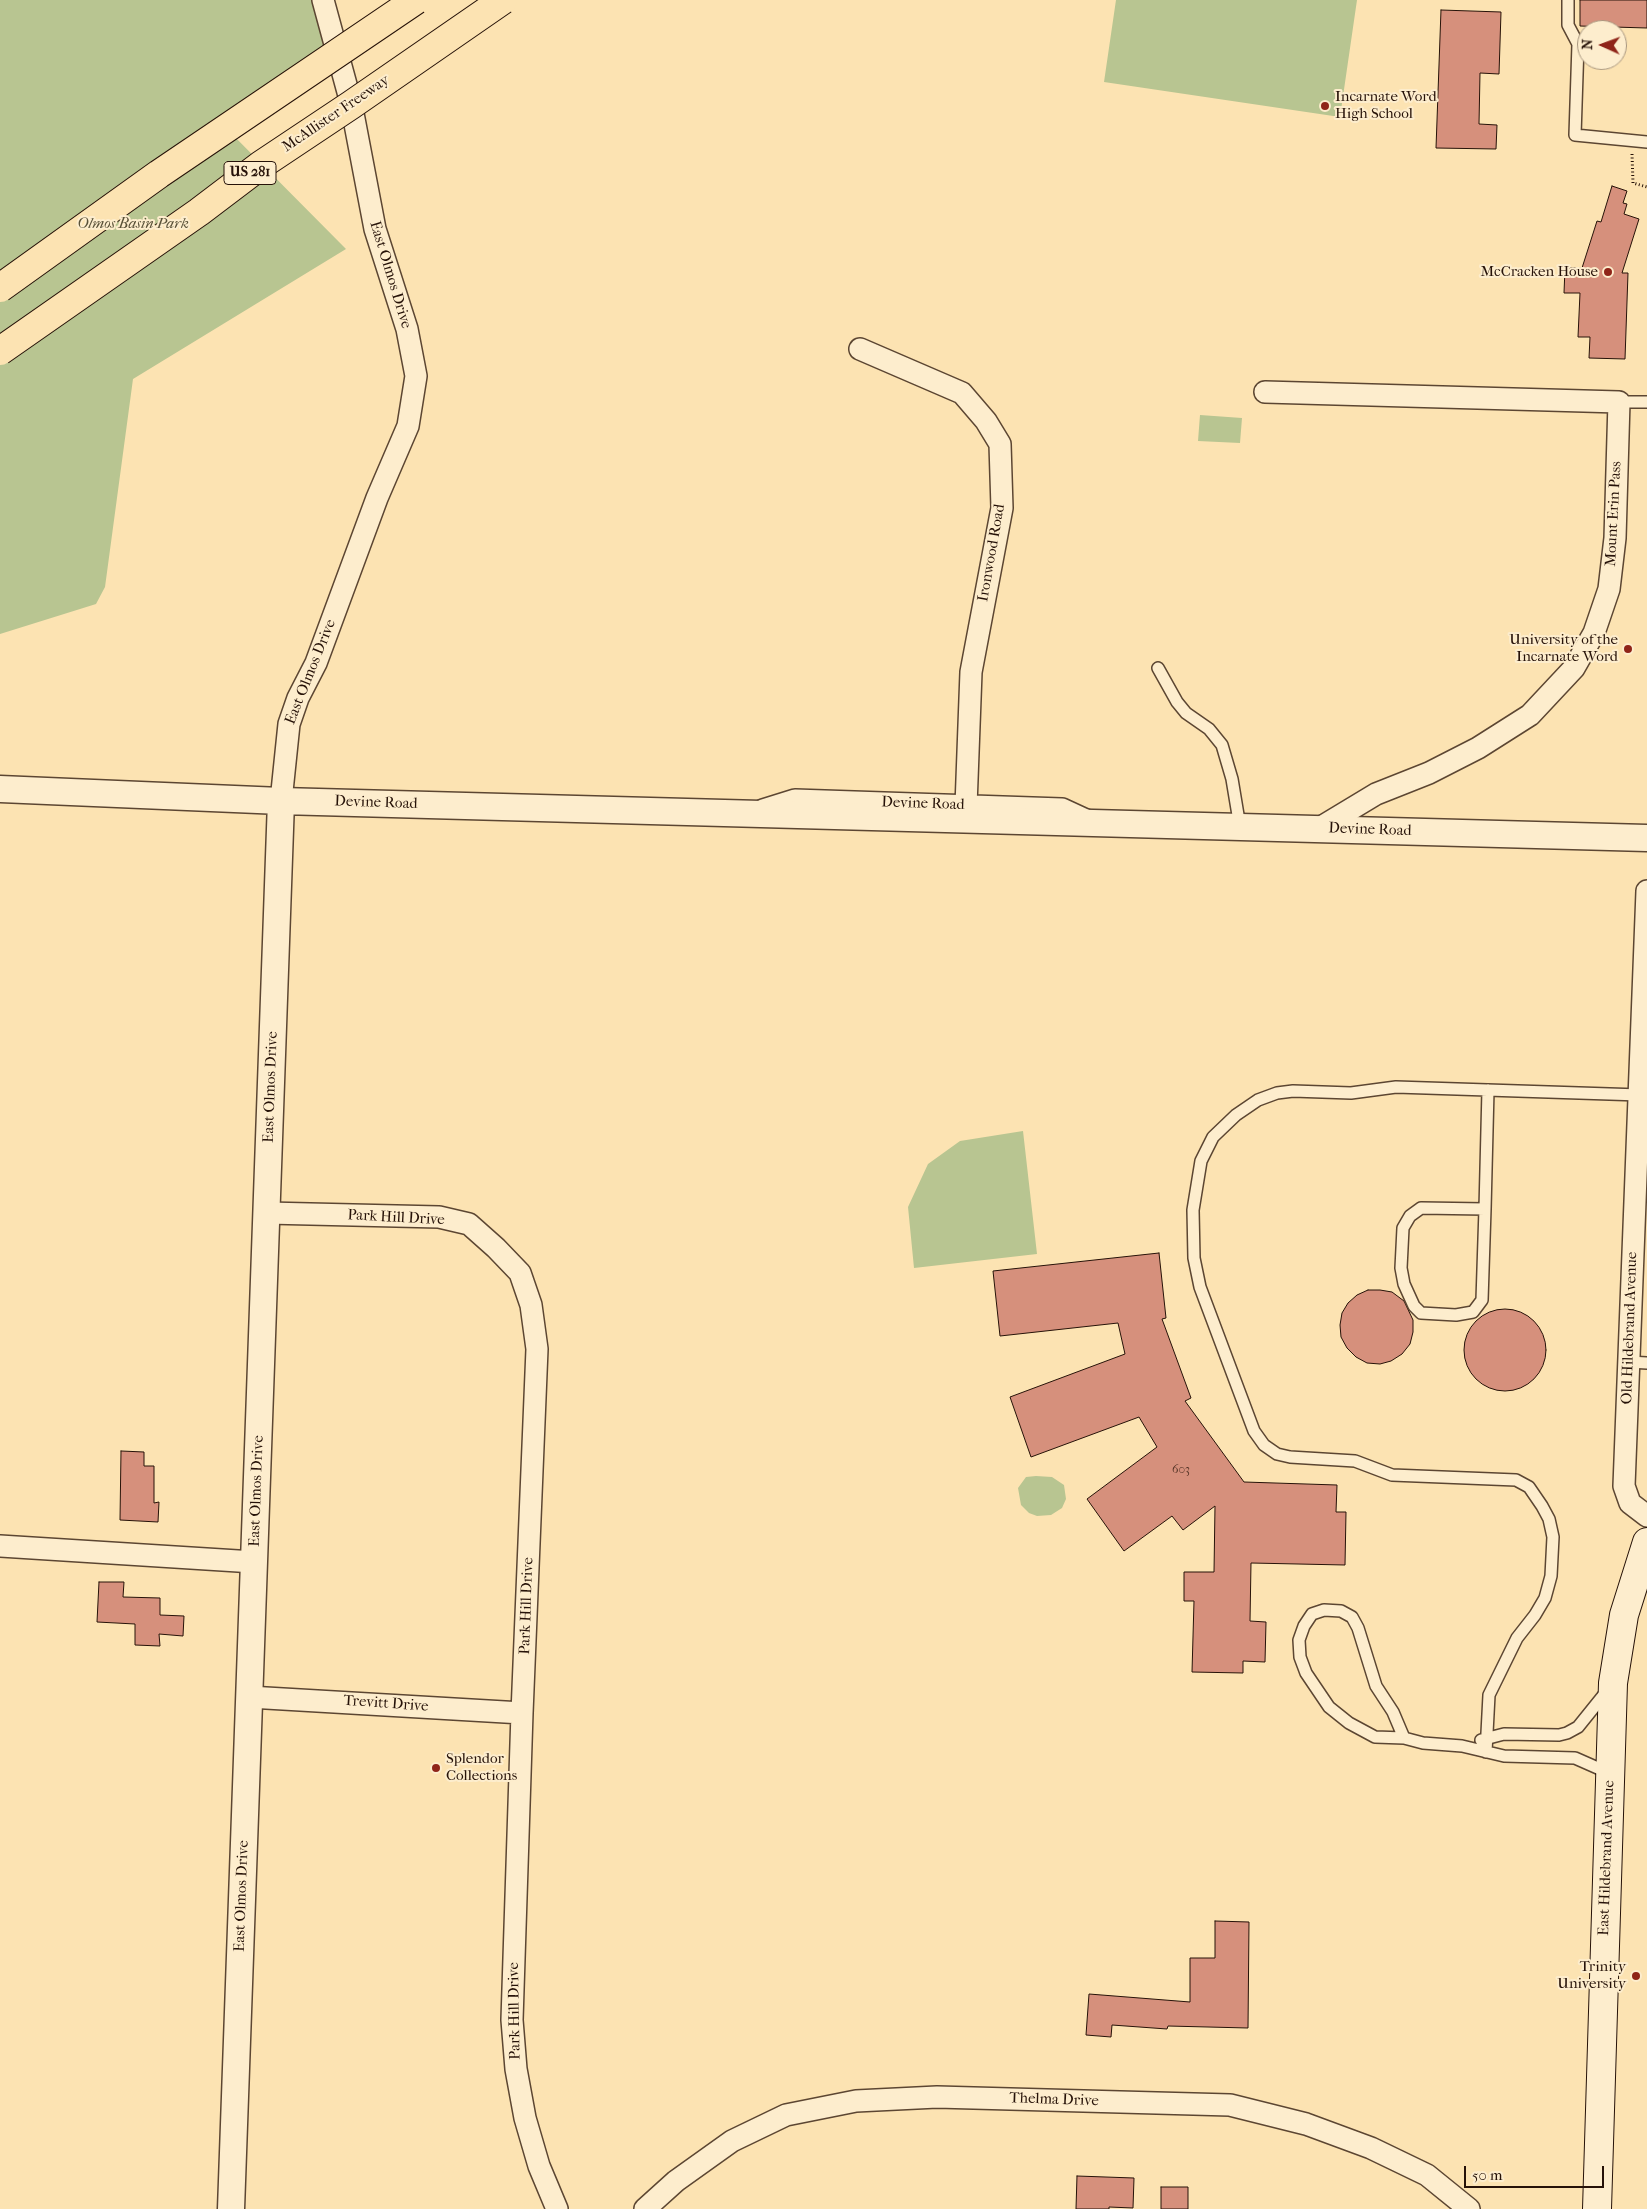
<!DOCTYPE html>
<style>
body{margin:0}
#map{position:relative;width:1647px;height:2209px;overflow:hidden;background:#fce3b2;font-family:"IM FELL French Canon",serif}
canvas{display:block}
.north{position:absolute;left:1577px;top:20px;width:50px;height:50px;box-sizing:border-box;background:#fdedcd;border:1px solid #a7957e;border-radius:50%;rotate:272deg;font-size:14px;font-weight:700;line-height:20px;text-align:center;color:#261208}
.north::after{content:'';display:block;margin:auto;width:18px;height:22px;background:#8f2418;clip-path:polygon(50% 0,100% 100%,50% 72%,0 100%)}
.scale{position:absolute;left:1464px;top:2166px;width:140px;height:22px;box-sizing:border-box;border:2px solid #261208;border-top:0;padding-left:6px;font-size:15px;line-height:18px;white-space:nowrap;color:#261208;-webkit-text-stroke:4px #fdedcd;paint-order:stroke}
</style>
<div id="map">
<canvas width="1647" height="2209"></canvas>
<div class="north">N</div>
<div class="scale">50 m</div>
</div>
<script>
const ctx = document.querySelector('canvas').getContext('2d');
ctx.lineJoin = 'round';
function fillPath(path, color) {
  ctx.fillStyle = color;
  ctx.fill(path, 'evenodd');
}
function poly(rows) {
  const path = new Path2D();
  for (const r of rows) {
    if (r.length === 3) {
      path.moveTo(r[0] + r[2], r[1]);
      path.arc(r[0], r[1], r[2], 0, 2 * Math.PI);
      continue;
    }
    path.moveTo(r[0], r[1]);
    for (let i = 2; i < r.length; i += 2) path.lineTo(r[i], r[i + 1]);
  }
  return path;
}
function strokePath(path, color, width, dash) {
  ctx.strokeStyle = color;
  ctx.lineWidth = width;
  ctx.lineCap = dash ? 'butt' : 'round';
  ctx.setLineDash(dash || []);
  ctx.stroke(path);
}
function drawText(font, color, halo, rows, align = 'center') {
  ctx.font = font + ' "IM FELL French Canon",serif';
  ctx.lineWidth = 4;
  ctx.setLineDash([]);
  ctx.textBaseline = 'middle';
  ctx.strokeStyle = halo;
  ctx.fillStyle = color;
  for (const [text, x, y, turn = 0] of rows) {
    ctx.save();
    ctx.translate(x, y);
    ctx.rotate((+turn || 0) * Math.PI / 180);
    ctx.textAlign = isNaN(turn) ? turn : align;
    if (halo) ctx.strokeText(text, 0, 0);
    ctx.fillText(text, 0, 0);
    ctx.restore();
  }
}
fillPath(poly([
 [0,0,312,0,325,52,221,123,346,249,133,379,105,587,96,604,0,634],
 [1116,0,1357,0,1340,117,1104,82],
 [1200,415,1242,418,1240,443,1198,441],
 [1023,1131,1037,1254,914,1268,908,1207,928,1164,960,1141],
 [1036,1476,1052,1477,1064,1485,1066,1499,1062,1508,1051,1515,1037,1516,1029,1513,1021,1505,1018,1488,1026,1477]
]), '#b8c591');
const building = poly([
 [1580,0,1647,0,1647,28,1580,26,1580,0],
 [1441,10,1501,12,1499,74,1480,73,1479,124,1497,125,1496,149,1436,148,1441,10],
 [1612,186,1627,191,1623,203,1627,204,1624,214,1639,219,1622,273,1628,273,1625,359,1589,358,1590,337,1578,337,1580,293,1564,293,1565,268,1582,268,1597,221,1601,222,1612,186],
 [1159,1253,1166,1318,1162,1319,1191,1398,1185,1401,1244,1482,1337,1485,1336,1512,1346,1512,1345,1565,1251,1563,1250,1621,1266,1622,1265,1662,1243,1661,1243,1673,1192,1672,1194,1601,1184,1601,1184,1572,1214,1572,1215,1506,1183,1530,1172,1516,1124,1551,1087,1499,1157,1447,1139,1417,1031,1457,1010,1397,1125,1354,1118,1323,1000,1336,993,1271,1159,1253],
 [1368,1290,1380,1290,1392,1292,1404,1301,1413,1320,1413,1332,1410,1344,1402,1354,1391,1361,1380,1364,1367,1363,1356,1357,1347,1348,1341,1337,1340,1325,1342,1313,1348,1303,1357,1295,1368,1290],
 [1505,1350,41],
 [121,1451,144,1452,144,1466,154,1466,154,1503,159,1502,158,1522,120,1520,121,1451],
 [99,1582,124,1582,123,1597,160,1598,160,1615,184,1616,183,1636,159,1634,160,1646,135,1645,135,1624,97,1622,99,1582],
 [1215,1921,1249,1922,1248,2028,1168,2026,1167,2029,1112,2025,1111,2037,1086,2035,1089,1994,1190,2002,1190,1958,1215,1958,1215,1921],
 [1077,2176,1134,2178,1133,2208,1109,2207,1109,2209,1076,2209,1077,2176],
 [1161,2187,1188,2187,1188,2209,1161,2209,1161,2187]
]);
fillPath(building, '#d6907c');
strokePath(building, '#261208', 1);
const service = poly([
 [1568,0,1568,25,1578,44,1575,135,1647,142],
 [1619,402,1647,402],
 [1158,668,1177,702,1186,713,1209,729,1222,745,1232,779,1240,827],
 [1485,1209,1421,1208,1410,1216,1403,1228,1401,1268,1404,1284,1414,1306,1421,1313,1456,1315,1473,1312,1482,1300,1485,1209,1488,1090],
 [1629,1362,1647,1363],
 [1404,1738,1393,1712,1376,1686,1358,1628,1352,1617,1341,1611,1324,1610,1312,1614,1304,1626,1299,1640,1300,1657,1306,1673,1329,1707,1349,1723,1375,1737,1404,1738,1423,1743,1462,1746,1504,1756,1575,1758,1609,1773],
 [1481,1740,1504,1734,1559,1735,1567,1733,1578,1727,1607,1691],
 [1486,1752,1489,1695,1517,1638,1535,1615,1545,1598,1551,1576,1553,1537,1549,1519,1542,1506,1529,1487,1516,1480,1392,1475,1355,1461,1290,1457,1277,1454,1264,1445,1254,1431,1200,1287,1194,1258,1193,1210,1201,1161,1213,1137,1236,1115,1258,1100,1277,1093,1293,1091,1351,1093,1396,1087,1640,1095]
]);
const minor = poly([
 [860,349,962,393,986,421,1000,444,1002,508,971,672,966,806],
 [1265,392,1619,402,1615,538,1609,589,1594,633,1574,668,1530,715,1478,748,1429,773,1376,794,1318,829],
 [281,801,289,724,298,698,316,663,377,498,408,426,416,376,407,329,375,229,351,103,323,0],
 [763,810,795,800,1062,809,1088,821],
 [1647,891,1624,1486,1630,1503,1647,1516],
 [267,1213,439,1217,469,1224,496,1248,520,1273,531,1305,537,1349,522,1713,512,2020,516,2069,525,2118,539,2166,557,2209],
 [0,1546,254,1562],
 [249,1697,522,1713],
 [645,2209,676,2181,732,2141,786,2115,856,2101,937,2097,1230,2105,1306,2124,1371,2148,1427,2175,1469,2209]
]);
const tertiary = poly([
 [0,789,281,801,1647,838],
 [231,2209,281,801]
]);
const secondary = poly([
 [1597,2209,1613,1683,1624,1615,1647,1542]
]);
strokePath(service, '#5c4632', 14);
strokePath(minor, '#5c4632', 24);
strokePath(tertiary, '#5c4632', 29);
strokePath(secondary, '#261208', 30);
strokePath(poly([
 [1632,154,1633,183,1647,187]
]), '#261208', 3, [1, 2.5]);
strokePath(service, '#fdedcd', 11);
strokePath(minor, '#fdedcd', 21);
strokePath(tertiary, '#fdedcd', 26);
strokePath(secondary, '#fdedcd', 28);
const motorwayBridge = poly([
 [0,288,159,174,416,0],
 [0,351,199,212,261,165,351,105,503,0]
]);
strokePath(motorwayBridge, '#261208', 30, []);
strokePath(motorwayBridge, '#fce3b2', 28);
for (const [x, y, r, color] of [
 [1325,106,5,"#8f2418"],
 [1608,272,5,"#8f2418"],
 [1628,649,5,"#8f2418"],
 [436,1768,5,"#8f2418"],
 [1636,1976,5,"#8f2418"]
]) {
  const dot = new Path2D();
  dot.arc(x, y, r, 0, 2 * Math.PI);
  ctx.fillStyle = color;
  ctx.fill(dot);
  strokePath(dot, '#fdedcd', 2);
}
drawText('12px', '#523225', null, [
 ["603",1181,1470]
]);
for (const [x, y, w] of [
 [250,173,52]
]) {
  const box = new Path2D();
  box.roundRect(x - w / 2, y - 11.5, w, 23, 4);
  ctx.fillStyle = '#fdedcd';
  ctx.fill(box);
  strokePath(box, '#261208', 1);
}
drawText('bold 14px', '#261208', null, [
 ["US 281",250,173]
]);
drawText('15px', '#261208', '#fdedcd', [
 ["Incarnate Word",1335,97,"left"],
 ["High School",1335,114,"left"],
 ["McCracken House",1598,272],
 ["University of the",1618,640],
 ["Incarnate Word",1618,657],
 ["Splendor",446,1759,"left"],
 ["Collections",446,1776,"left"],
 ["Trinity",1626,1967],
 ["University",1626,1984]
], 'right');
drawText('15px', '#261208', '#fdedcd', [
 ["McAllister Freeway",336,114,-34],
 ["East Olmos Drive",390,275,73],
 ["Mount Erin Pass",1614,514,-87],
 ["Ironwood Road",992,553,-80],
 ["East Olmos Drive",311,672,-68],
 ["Devine Road",376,803,2],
 ["Devine Road",923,804,2],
 ["Devine Road",1370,830,2],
 ["East Olmos Drive",271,1087,-88],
 ["Park Hill Drive",396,1218,3],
 ["Old Hildebrand Avenue",1630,1328,-88],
 ["East Olmos Drive",257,1491,-88],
 ["Park Hill Drive",527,1606,-88],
 ["Trevitt Drive",386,1704,4],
 ["East Hildebrand Avenue",1607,1858,-88],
 ["East Olmos Drive",242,1896,-88],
 ["Park Hill Drive",515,2011,-91],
 ["Thelma Drive",1054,2100,2]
]);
drawText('italic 15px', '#595138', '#fdedcd', [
 ["Olmos Basin Park",133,224]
]);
</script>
